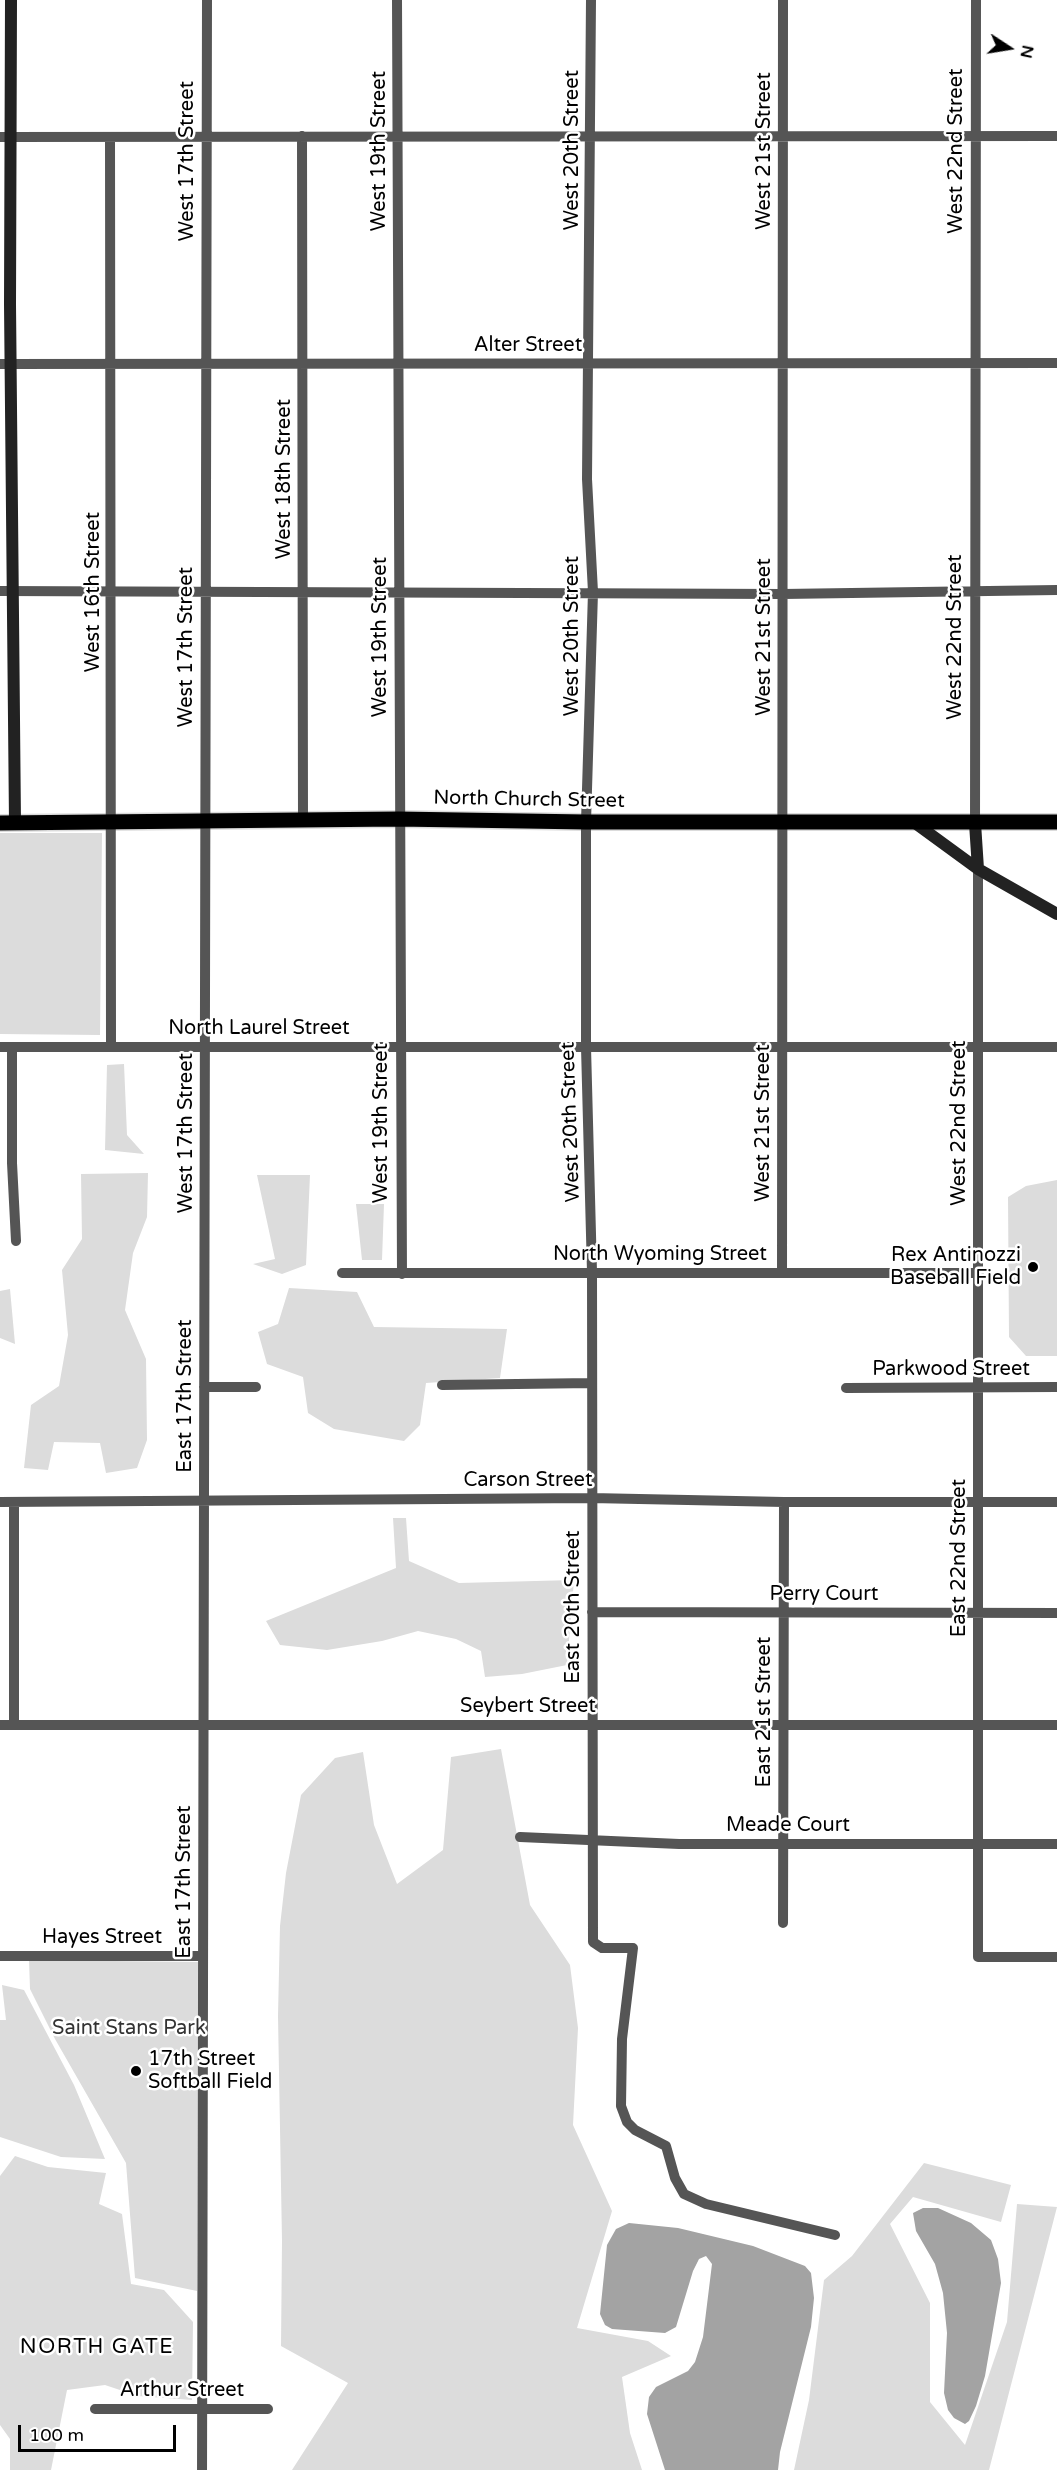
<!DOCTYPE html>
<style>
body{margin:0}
#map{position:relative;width:1057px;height:2470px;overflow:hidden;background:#fff;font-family:"Varela Round",sans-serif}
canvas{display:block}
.north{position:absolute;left:979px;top:18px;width:60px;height:60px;-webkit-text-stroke:4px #fff;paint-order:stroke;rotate:102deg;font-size:16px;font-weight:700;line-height:24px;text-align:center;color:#000}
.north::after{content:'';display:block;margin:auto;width:21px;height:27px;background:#000;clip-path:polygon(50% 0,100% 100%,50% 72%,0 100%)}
.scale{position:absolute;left:18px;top:2425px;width:158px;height:27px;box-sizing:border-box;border:3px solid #000;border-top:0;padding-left:8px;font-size:18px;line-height:21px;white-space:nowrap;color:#000;-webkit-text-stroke:4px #fff;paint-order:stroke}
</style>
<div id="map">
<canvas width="1057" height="2470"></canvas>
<div class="north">N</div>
<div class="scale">100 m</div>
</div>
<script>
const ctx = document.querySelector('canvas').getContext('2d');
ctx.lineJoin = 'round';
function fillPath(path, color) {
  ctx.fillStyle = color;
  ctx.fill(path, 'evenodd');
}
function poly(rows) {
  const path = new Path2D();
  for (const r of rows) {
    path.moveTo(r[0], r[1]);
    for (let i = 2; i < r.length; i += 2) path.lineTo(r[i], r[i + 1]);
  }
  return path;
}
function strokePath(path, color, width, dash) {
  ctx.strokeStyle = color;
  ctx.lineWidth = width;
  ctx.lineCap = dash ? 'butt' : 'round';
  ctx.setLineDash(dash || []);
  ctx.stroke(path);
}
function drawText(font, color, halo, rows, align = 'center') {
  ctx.font = font + ' "Varela Round",sans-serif';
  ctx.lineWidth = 5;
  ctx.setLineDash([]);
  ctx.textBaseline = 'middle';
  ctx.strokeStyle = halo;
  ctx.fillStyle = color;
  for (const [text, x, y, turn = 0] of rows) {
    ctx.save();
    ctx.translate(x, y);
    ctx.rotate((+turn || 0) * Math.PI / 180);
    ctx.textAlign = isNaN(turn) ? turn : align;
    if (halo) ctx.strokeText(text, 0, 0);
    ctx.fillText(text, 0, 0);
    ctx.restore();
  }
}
fillPath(poly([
 [0,833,102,833,100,1035,0,1034],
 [124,1064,127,1135,144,1154,105,1150,107,1065],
 [148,1173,147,1217,133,1253,125,1310,146,1359,147,1440,137,1468,106,1473,100,1443,54,1442,48,1470,24,1468,31,1405,59,1386,68,1335,62,1270,82,1239,81,1174],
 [257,1175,310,1175,306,1265,282,1274,253,1264,275,1259],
 [1057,1180,1057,1356,1026,1356,1009,1337,1008,1197,1026,1186],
 [356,1204,384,1204,382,1260,362,1260],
 [289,1288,357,1292,374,1327,507,1329,500,1378,426,1383,420,1425,404,1441,334,1429,308,1413,303,1377,267,1364,258,1332,278,1324],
 [10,1289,15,1344,0,1338,0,1291],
 [393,1518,406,1518,409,1561,459,1583,574,1580,567,1665,522,1674,485,1677,481,1651,456,1639,418,1631,382,1641,327,1650,280,1645,266,1621,396,1568],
 [501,1749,530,1905,570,1965,578,2028,573,2125,612,2211,577,2328,648,2341,671,2356,622,2377,630,2433,642,2470,292,2470,348,2383,281,2346,282,2241,278,2016,280,1926,286,1873,301,1795,335,1758,363,1752,374,1825,397,1884,443,1850,451,1757],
 [29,1960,198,1962,197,2291,135,2278,126,2163,55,2039,30,1989],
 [2,1985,24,1990,74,2085,105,2159,61,2157,0,2137,0,2020,6,2020],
 [15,2156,48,2167,106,2173,99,2204,122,2214,131,2284,164,2290,193,2322,192,2400,138,2396,105,2385,67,2390,51,2470,10,2470,10,2439,0,2425,0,2176],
 [924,2163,1011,2185,1001,2222,913,2197,890,2224,930,2303,930,2402,965,2445,1007,2322,1017,2204,1057,2207,989,2470,794,2470,809,2400,824,2280,852,2256]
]), '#dcdcdc');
fillPath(poly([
 [923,2208,938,2208,971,2223,991,2240,998,2259,1001,2283,985,2376,976,2406,969,2421,965,2424,954,2418,948,2410,944,2393,947,2333,943,2293,935,2264,916,2231,913,2213],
 [629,2223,678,2228,753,2246,805,2266,811,2273,814,2298,811,2327,780,2452,778,2470,665,2470,647,2414,649,2397,656,2387,688,2371,695,2362,703,2337,712,2264,706,2256,699,2259,693,2271,676,2327,665,2333,612,2329,605,2325,600,2314,607,2245,616,2229]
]), '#a3a3a3');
const primary = poly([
 [0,823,398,819,586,822,1057,822]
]);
strokePath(primary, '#dbdbdb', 18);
strokePath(poly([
 [397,0,402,1274],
 [591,0,587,479,593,592,586,822,586,1047,592,1272,593,1942,602,1948,633,1948,622,2039,621,2106,627,2122,635,2130,666,2146,675,2178,684,2194,706,2204,835,2235],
 [302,136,303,822],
 [0,137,1057,136],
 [110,137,111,1047],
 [0,364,1057,363],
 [0,591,783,594,1057,590],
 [975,823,976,0],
 [978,869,978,1957,1057,1957],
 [0,1047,1057,1047],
 [12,1047,12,1163,16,1241],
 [342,1273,979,1273],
 [782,1273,783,0],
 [442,1385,592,1383],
 [204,1387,256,1387],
 [846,1388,1057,1387],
 [0,1502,591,1498,784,1502,1057,1502],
 [592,1612,1057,1613],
 [0,1725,1057,1725],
 [14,1725,14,1502],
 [520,1837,679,1844,1057,1844],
 [783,1923,784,1502],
 [0,1956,203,1956],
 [95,2409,268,2409],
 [202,2470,207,0]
]), '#555', 10);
strokePath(poly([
 [11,0,10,304,15,823],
 [915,823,978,869,1057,914],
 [975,823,978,869]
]), '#222', 12);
strokePath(primary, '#000', 15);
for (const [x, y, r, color] of [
 [1033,1267,6,"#000"],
 [136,2071,6,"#000"]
]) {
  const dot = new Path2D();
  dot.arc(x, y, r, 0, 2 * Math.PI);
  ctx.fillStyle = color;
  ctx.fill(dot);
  strokePath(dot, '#fff', 2);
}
drawText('20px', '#000', '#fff', [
 ["West 20th Street",573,150,-90],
 ["West 19th Street",380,151,-90],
 ["West 21st Street",765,151,-90],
 ["West 22nd Street",957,151,-90],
 ["West 17th Street",188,161,-90],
 ["Alter Street",528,346],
 ["West 18th Street",285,479,-90],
 ["West 16th Street",94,592,-90],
 ["West 20th Street",573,636,-90],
 ["West 19th Street",381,637,-90],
 ["West 21st Street",765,637,-90],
 ["West 22nd Street",956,637,-90],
 ["West 17th Street",187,647,-90],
 ["North Church Street",529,800,1],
 ["North Laurel Street",259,1029],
 ["West 20th Street",571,1122,-92],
 ["West 19th Street",382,1123,-90],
 ["West 21st Street",764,1123,-90],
 ["West 22nd Street",960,1123,-90],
 ["West 17th Street",187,1133,-90],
 ["North Wyoming Street",660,1255],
 ["Parkwood Street",951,1370],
 ["East 17th Street",186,1396,-90],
 ["Carson Street",528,1481],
 ["East 22nd Street",960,1558,-90],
 ["Perry Court",824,1595],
 ["East 20th Street",574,1607,-90],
 ["Seybert Street",528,1707],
 ["East 21st Street",765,1712,-90],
 ["Meade Court",788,1826],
 ["East 17th Street",185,1882,-90],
 ["Hayes Street",102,1938],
 ["Arthur Street",182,2391]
]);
drawText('20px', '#000', '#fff', [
 ["Rex Antinozzi",1021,1256],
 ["Baseball Field",1021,1279],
 ["17th Street",148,2060,"left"],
 ["Softball Field",148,2083,"left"]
], 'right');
drawText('20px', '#333', '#fff', [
 ["Saint Stans Park",129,2029]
]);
ctx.letterSpacing = '1.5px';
drawText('21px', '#000', '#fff', [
 ["NORTH GATE",97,2347]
]);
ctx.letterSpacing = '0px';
</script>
